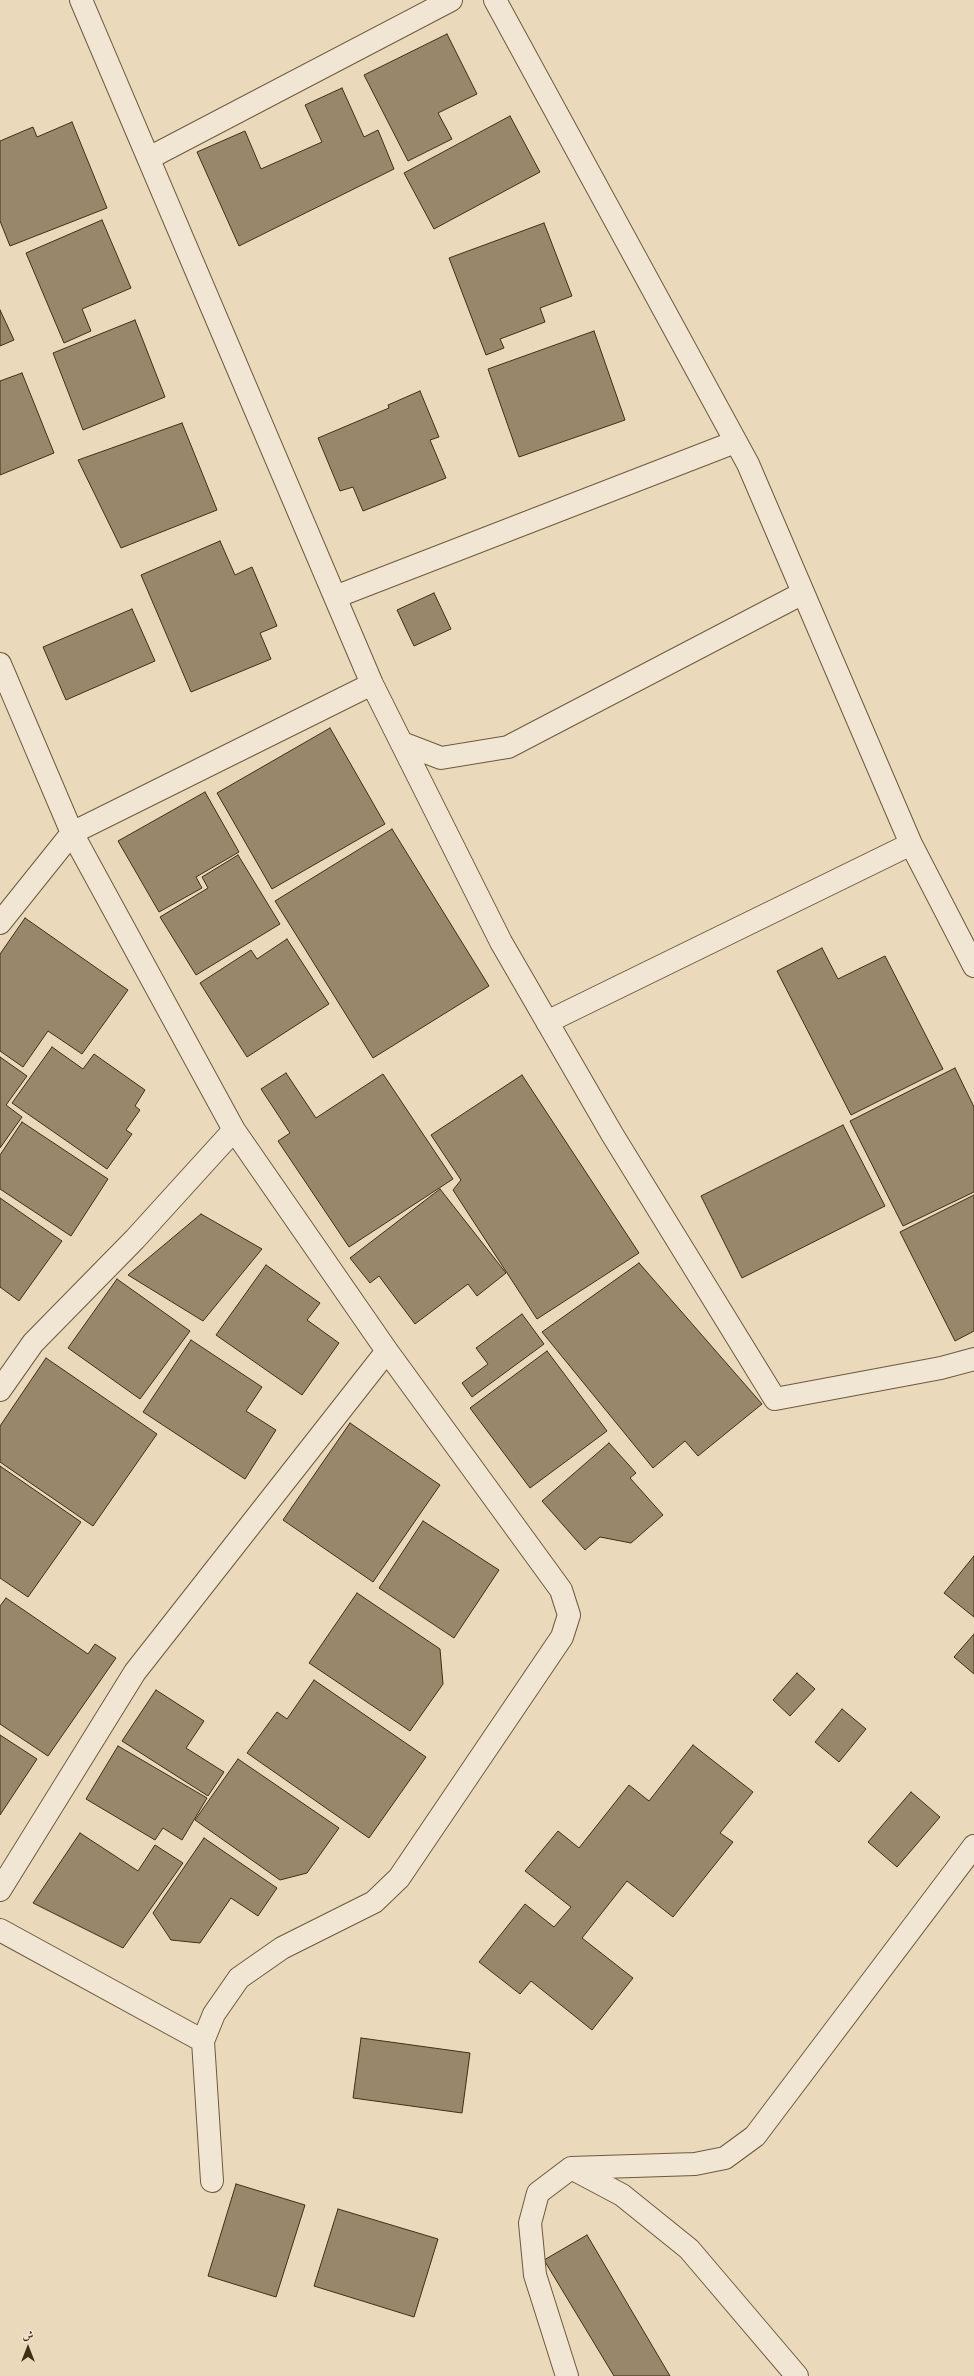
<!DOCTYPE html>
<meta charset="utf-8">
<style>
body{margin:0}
#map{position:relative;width:974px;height:2376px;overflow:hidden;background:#ead9bb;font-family:"IM FELL French Canon",Amiri,serif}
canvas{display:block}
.north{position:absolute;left:8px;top:2328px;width:40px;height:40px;-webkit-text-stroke:3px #f1e6d3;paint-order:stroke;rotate:0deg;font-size:11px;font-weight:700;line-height:16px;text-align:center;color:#422f14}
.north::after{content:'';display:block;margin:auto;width:14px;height:18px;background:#422f14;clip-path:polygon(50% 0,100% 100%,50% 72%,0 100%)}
</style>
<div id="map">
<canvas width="974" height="2376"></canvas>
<div class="north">ش</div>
</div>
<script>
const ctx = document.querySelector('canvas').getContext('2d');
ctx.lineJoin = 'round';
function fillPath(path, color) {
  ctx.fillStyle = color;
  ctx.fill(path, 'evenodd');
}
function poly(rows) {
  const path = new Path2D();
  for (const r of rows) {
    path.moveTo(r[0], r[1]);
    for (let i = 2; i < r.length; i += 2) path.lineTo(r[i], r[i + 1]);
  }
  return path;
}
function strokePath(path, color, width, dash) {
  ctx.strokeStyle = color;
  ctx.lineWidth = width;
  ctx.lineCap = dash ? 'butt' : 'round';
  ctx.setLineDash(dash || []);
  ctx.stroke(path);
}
const building = poly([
 [447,34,477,94,438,113,452,139,408,161,364,75,447,34],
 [342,88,364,137,378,130,394,169,239,246,197,152,245,131,261,169,322,142,305,105,342,88],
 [510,116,540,172,434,229,404,173,510,116],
 [72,122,107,208,10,246,0,221,0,141,33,127,37,137,72,122],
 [102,220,131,288,82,309,91,331,64,343,26,253,102,220],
 [544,223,572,296,540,308,545,322,500,339,504,348,486,355,449,258,544,223],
 [0,310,14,340,0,346,0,310],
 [135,320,165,397,83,430,53,353,135,320],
 [594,331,625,420,519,457,488,369,594,331],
 [22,373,54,453,0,475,0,381,22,373],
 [420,391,439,437,430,440,446,478,363,511,353,487,340,491,318,438,389,408,388,405,420,391],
 [182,423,217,510,121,548,78,460,182,423],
 [220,541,235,575,252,567,277,626,260,633,271,659,191,692,141,575,220,541],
 [434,593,451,629,414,646,397,610,434,593],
 [132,609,155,661,66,700,43,647,132,609],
 [330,728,385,824,272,889,217,793,330,728],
 [205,792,239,852,196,877,202,888,159,912,118,841,205,792],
 [392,829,489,986,373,1058,275,901,392,829],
 [238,855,280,924,196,975,160,917,208,888,202,877,238,855],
 [25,918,128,990,82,1054,48,1031,23,1067,0,1051,0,954,25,918],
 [287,939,329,1004,247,1057,200,983,251,950,257,959,287,939],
 [822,948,838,979,885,956,943,1069,851,1115,777,971,822,948],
 [52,1047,83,1069,94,1054,145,1090,135,1106,140,1110,126,1130,132,1134,107,1169,12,1103,52,1047],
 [0,1057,27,1076,6,1105,22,1117,0,1148,0,1057],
 [955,1068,974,1107,974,1192,903,1226,850,1121,955,1068],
 [286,1073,316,1118,383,1074,453,1179,349,1247,278,1141,290,1133,261,1089,286,1073],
 [522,1075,639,1253,537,1319,453,1190,461,1180,431,1135,522,1075],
 [22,1122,108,1179,71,1236,0,1189,0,1155,22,1122],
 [843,1125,885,1206,742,1278,701,1196,843,1125],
 [440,1189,506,1273,477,1296,468,1284,415,1324,379,1276,370,1283,350,1258,440,1189],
 [974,1195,974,1331,955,1341,900,1232,974,1195],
 [0,1198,62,1241,19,1301,0,1287,0,1198],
 [201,1214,262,1249,203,1321,128,1275,201,1214],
 [639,1263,762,1404,698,1456,685,1441,653,1468,542,1332,639,1263],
 [266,1265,320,1303,307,1320,339,1343,302,1395,216,1335,266,1265],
 [117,1279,190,1331,140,1399,68,1348,117,1279],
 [522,1314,544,1344,472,1397,462,1383,488,1364,476,1348,522,1314],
 [191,1340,262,1387,246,1411,276,1430,245,1479,143,1412,191,1340],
 [547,1351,607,1431,530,1488,470,1408,547,1351],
 [46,1358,157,1434,93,1526,0,1462,0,1426,46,1358],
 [350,1423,440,1485,373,1582,283,1520,350,1423],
 [609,1443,636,1473,630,1478,663,1515,631,1543,600,1537,585,1550,542,1501,609,1443],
 [0,1466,81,1522,28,1597,0,1578,0,1466],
 [423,1521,499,1570,454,1638,379,1588,423,1521],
 [974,1556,974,1617,944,1593,974,1556],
 [357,1593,440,1649,443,1684,410,1731,309,1663,357,1593],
 [6,1598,88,1654,95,1644,116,1658,48,1756,0,1724,0,1606,6,1598],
 [974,1634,974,1674,954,1657,974,1634],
 [797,1673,815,1689,790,1716,773,1700,797,1673],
 [314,1680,426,1757,369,1838,247,1753,277,1712,287,1719,314,1680],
 [156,1690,204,1721,186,1748,224,1772,208,1796,122,1741,156,1690],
 [842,1709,866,1729,839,1762,815,1742,842,1709],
 [0,1735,37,1759,0,1815,0,1735],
 [693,1745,753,1792,720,1833,733,1842,673,1917,627,1881,582,1938,633,1978,592,2030,531,1981,520,1994,479,1962,525,1904,554,1927,571,1907,525,1871,558,1831,579,1848,629,1785,649,1801,693,1745],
 [118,1746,207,1798,182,1840,163,1828,155,1840,86,1799,118,1746],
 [238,1759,339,1828,307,1873,280,1880,195,1820,238,1759],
 [911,1792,940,1817,897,1867,868,1842,911,1792],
 [80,1833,138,1871,155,1845,183,1863,123,1948,33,1903,80,1833],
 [204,1838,277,1888,258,1916,231,1898,200,1943,171,1940,153,1913,204,1838],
 [361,2038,470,2053,462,2113,353,2098,361,2038],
 [236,2184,305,2205,276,2297,208,2276,236,2184],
 [338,2209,438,2239,414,2317,314,2286,338,2209],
 [587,2235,670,2376,614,2376,544,2260,587,2235]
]);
fillPath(building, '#99876b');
strokePath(building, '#422f14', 1);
const minor = poly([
 [81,0,372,684,501,942,612,1134,775,1399,941,1368,974,1359],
 [495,0,748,464,911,844,974,966],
 [149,158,451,0],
 [335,597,735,442],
 [0,664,72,833,234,1130,387,1351,561,1590,569,1615,562,1637,399,1878,374,1902,282,1948,239,1978,214,2014,203,2041,212,2181],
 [402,743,441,758,508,747,803,593],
 [0,923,72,833,372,684],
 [547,1022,911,844],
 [0,1390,33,1343,135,1239,234,1130],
 [0,1890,135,1672,387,1351],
 [0,1930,203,2041],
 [573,2169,622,2195,689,2249,797,2376],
 [567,2376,535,2275,530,2223,538,2193,571,2168,695,2164,725,2158,755,2136,974,1846]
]);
strokePath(minor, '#6c5a3e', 24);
strokePath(minor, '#f1e6d3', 22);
</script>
